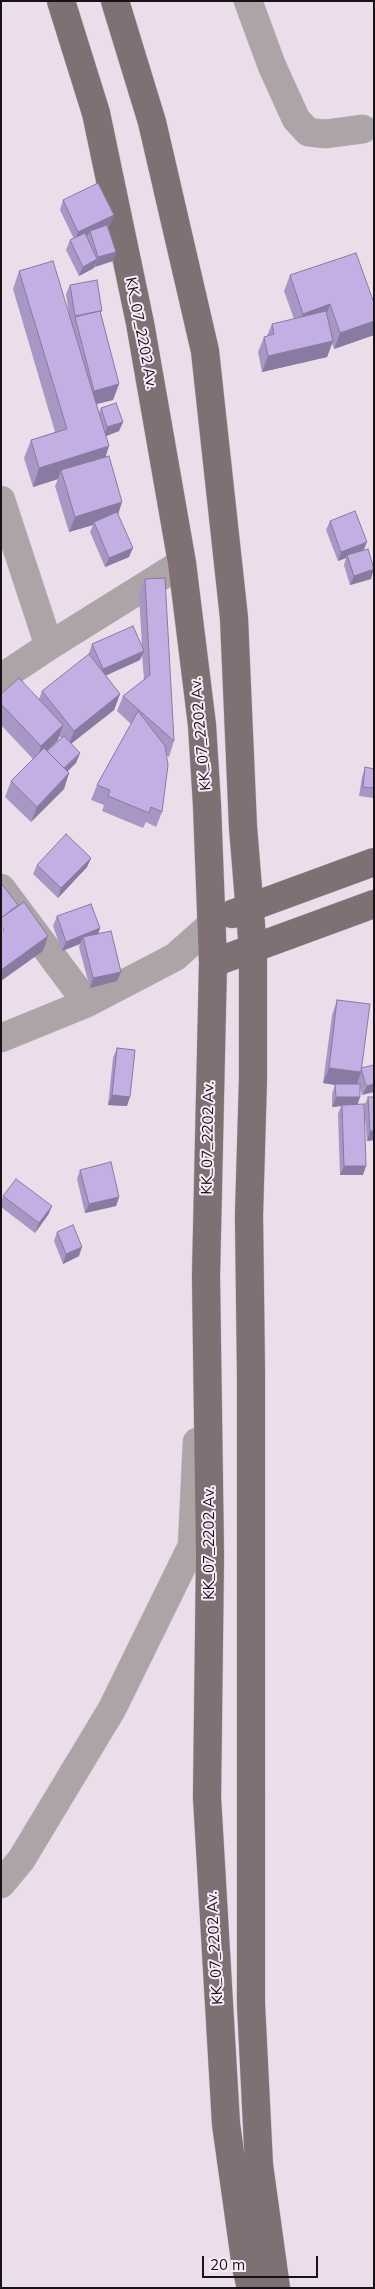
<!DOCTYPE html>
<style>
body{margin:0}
#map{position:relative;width:375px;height:2289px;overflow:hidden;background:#ecddea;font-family:Mulish,sans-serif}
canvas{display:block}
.frame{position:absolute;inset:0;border:2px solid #171217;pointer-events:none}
.scale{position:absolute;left:202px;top:2256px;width:116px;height:22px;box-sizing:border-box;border:2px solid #171217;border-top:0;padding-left:6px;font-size:15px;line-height:18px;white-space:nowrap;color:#171217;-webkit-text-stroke:4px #f9eaf7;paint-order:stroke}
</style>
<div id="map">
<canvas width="375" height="2289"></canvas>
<div class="frame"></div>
<div class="scale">20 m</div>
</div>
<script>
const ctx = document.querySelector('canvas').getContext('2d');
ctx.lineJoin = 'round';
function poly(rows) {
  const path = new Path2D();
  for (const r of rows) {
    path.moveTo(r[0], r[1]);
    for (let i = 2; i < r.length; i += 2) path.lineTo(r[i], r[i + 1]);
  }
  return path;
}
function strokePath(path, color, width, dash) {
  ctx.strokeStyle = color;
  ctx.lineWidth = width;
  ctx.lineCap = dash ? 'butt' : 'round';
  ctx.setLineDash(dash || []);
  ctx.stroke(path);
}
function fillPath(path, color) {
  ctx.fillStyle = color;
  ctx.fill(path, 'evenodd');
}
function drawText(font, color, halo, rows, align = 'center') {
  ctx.font = font + ' Mulish,sans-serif';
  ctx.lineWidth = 4;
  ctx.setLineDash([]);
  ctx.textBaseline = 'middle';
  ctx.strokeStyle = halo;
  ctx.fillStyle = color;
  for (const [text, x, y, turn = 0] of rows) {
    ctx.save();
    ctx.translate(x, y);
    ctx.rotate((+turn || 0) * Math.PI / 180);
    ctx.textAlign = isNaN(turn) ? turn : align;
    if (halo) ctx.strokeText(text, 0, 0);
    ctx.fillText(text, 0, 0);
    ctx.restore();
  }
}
const minor = poly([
 [248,1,272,66,296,119,308,132,325,134,363,129],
 [1,500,49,646],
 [1,678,49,646,182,563],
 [1,888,87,1003],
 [1,1038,87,1003,175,957,211,925],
 [1,1884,21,1860,112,1709,192,1546,197,1442]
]);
const primary = poly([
 [61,1,96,113,140,323,182,563,202,725,207,805,213,963,206,1276,210,1556,207,1797,226,2124,246,2267,251,2288],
 [115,1,152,122,205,351,234,618,243,827,253,950,253,1079,249,1215,251,1374,251,2004,259,2165,276,2288],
 [232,914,374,862],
 [213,963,374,904]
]);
strokePath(minor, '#c6b8c4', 29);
strokePath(primary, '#c6b8c4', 29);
strokePath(minor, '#aca4a6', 28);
strokePath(primary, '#7f7074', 28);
fillPath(poly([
 [63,200,114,215,110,224,108,226,116,252,113,261,95,266,94,268,79,276,66,250,70,240,74,239,60,210],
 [19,271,69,314,66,294,70,285,101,315,119,384,113,400,97,404,99,413,101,408,123,422,119,431,106,436,106,457,118,514,129,557,105,567,90,532,93,525,69,532,55,486,58,479,33,487,24,458,31,440,55,432,13,289],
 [290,275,374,335,334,349,332,343,327,357,262,372,258,352,264,337,267,336,272,324,294,319,284,291],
 [330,521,364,550,371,579,350,585,344,565,346,558,338,561,326,530],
 [145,579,174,741,169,757,166,755,162,812,156,827,146,822,143,828,102,811,104,805,91,800,97,785,131,724,117,711,123,696,144,680,142,654,140,660,105,676,120,694,114,710,71,744,80,753,76,763,67,771,69,773,64,789,31,822,5,797,11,781,33,759,1,725,1,694,39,699,42,691,89,655,89,653,92,644,142,647,139,594],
 [59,736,61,738,47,751,58,740],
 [365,767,374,769,374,798,359,796,362,777],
 [91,858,87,867,58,898,33,874,37,865],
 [57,916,100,928,98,934,117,981,90,988,79,947,80,944,62,951,53,926],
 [337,1000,362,1068,374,1065,362,1095,360,1087,360,1097,357,1104,363,1175,340,1175,338,1114,341,1106,332,1107,332,1094,335,1085,323,1083,332,1015],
 [117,1048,127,1106,108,1105,113,1058],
 [368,1097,374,1097,374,1140,367,1141,364,1106],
 [80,1170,119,1197,116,1206,85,1213,77,1179],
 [3,1196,52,1206,48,1215,35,1233,1,1207,1,1201],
 [57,1232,79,1256,63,1264,54,1241]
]), '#a896c4');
fillPath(poly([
 [114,215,110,224,90,234,90,231,88,235,75,241,78,232],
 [116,252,113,261,95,267,98,257],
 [97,259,94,268,79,276,83,267],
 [330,304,325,320,298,329,303,314],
 [374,321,374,335,334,349,340,333],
 [333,341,327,357,262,372,268,356],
 [119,384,113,400,88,406,94,391],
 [123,422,119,431,104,437,107,427],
 [109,446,103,465,61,470,58,479,33,487,39,468],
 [122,502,117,518,94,522,93,525,69,532,75,517],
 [367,542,363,552,347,555,346,558,338,561,341,552],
 [133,548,129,557,105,567,109,558],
 [374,569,371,579,350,585,354,576],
 [144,651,140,660,100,678,103,669],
 [120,694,114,710,68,746,74,731],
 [63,725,58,740,36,761,41,746],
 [80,753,76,763,60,779,63,770],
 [69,773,64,789,31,822,37,807],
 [91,858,87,867,58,898,61,888],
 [100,928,97,938,83,937,80,944,62,951,66,942],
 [48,936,43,951,1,981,1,970],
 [121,972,117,981,90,988,93,978],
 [329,1068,361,1072,356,1088,323,1083],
 [374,1084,374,1092,362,1095,366,1086],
 [112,1095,130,1097,127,1106,108,1105],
 [336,1097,360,1097,357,1106,342,1105,341,1106,332,1107],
 [370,1131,374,1131,374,1140,367,1141],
 [344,1166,366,1166,363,1175,340,1175],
 [119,1197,116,1206,85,1213,89,1204],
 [52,1206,48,1215,35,1233,39,1223],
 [82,1247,79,1256,63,1264,66,1254]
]), '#887aa0');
const building = poly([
 [98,183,114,215,78,232,63,200,98,183],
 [107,225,116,252,98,257,90,231,107,225],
 [85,233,97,259,83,267,70,240,85,233],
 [356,253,374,303,374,321,340,333,330,304,303,314,290,275,356,253],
 [53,261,109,446,39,468,31,440,67,429,19,271,53,261],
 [97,280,102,311,100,311,75,316,70,285,97,280],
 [100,311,119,384,94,391,75,317,100,311],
 [326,311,333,341,268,356,264,337,274,334,272,324,326,311],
 [116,403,123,422,107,427,101,408,116,403],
 [109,456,122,502,75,517,61,470,109,456],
 [355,511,367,542,341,552,330,521,355,511],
 [117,512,133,548,109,558,94,522,117,512],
 [368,549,374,569,354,576,347,555,368,549],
 [165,578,174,741,123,696,150,675,145,579,165,578],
 [133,626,144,651,103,669,92,644,133,626],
 [89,654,120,694,74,731,42,691,89,654],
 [19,678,63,725,41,746,1,704,1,694,19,678],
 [138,711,165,746,168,765,162,812,151,807,149,813,108,796,110,790,97,785,138,711],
 [64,736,80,753,64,768,47,751,64,736],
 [44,748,69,773,37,807,11,781,44,748],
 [365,767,374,769,374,788,363,787,365,767],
 [66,834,91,858,61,888,37,865,66,834],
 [1,883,18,905,1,918,1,883],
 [24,902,48,936,1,970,1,932,4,930,1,926,1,918,24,902],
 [91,904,100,928,66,942,57,916,91,904],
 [111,931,121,972,93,978,83,937,111,931],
 [337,1000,370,1004,361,1072,329,1068,337,1000],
 [117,1048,135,1050,130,1097,112,1095,117,1048],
 [374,1065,374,1084,366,1086,361,1068,374,1065],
 [335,1084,360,1084,360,1097,336,1097,335,1084],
 [368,1097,374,1097,374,1131,370,1131,368,1097],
 [364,1104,366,1166,344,1166,342,1105,364,1104],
 [111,1162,119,1197,89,1204,80,1170,111,1162],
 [16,1179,52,1206,39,1223,3,1196,16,1179],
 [73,1225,82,1247,66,1254,57,1232,73,1225]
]);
fillPath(building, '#c3afe4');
strokePath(building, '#887aa0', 1);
drawText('15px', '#171217', '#f9eaf7', [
 ["KK_07_2202 Av.",141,333,79],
 ["KK_07_2202 Av.",201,734,-95],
 ["KK_07_2202 Av.",208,1138,-89],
 ["KK_07_2202 Av.",209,1543,-90],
 ["KK_07_2202 Av.",215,1948,-93]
]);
</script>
